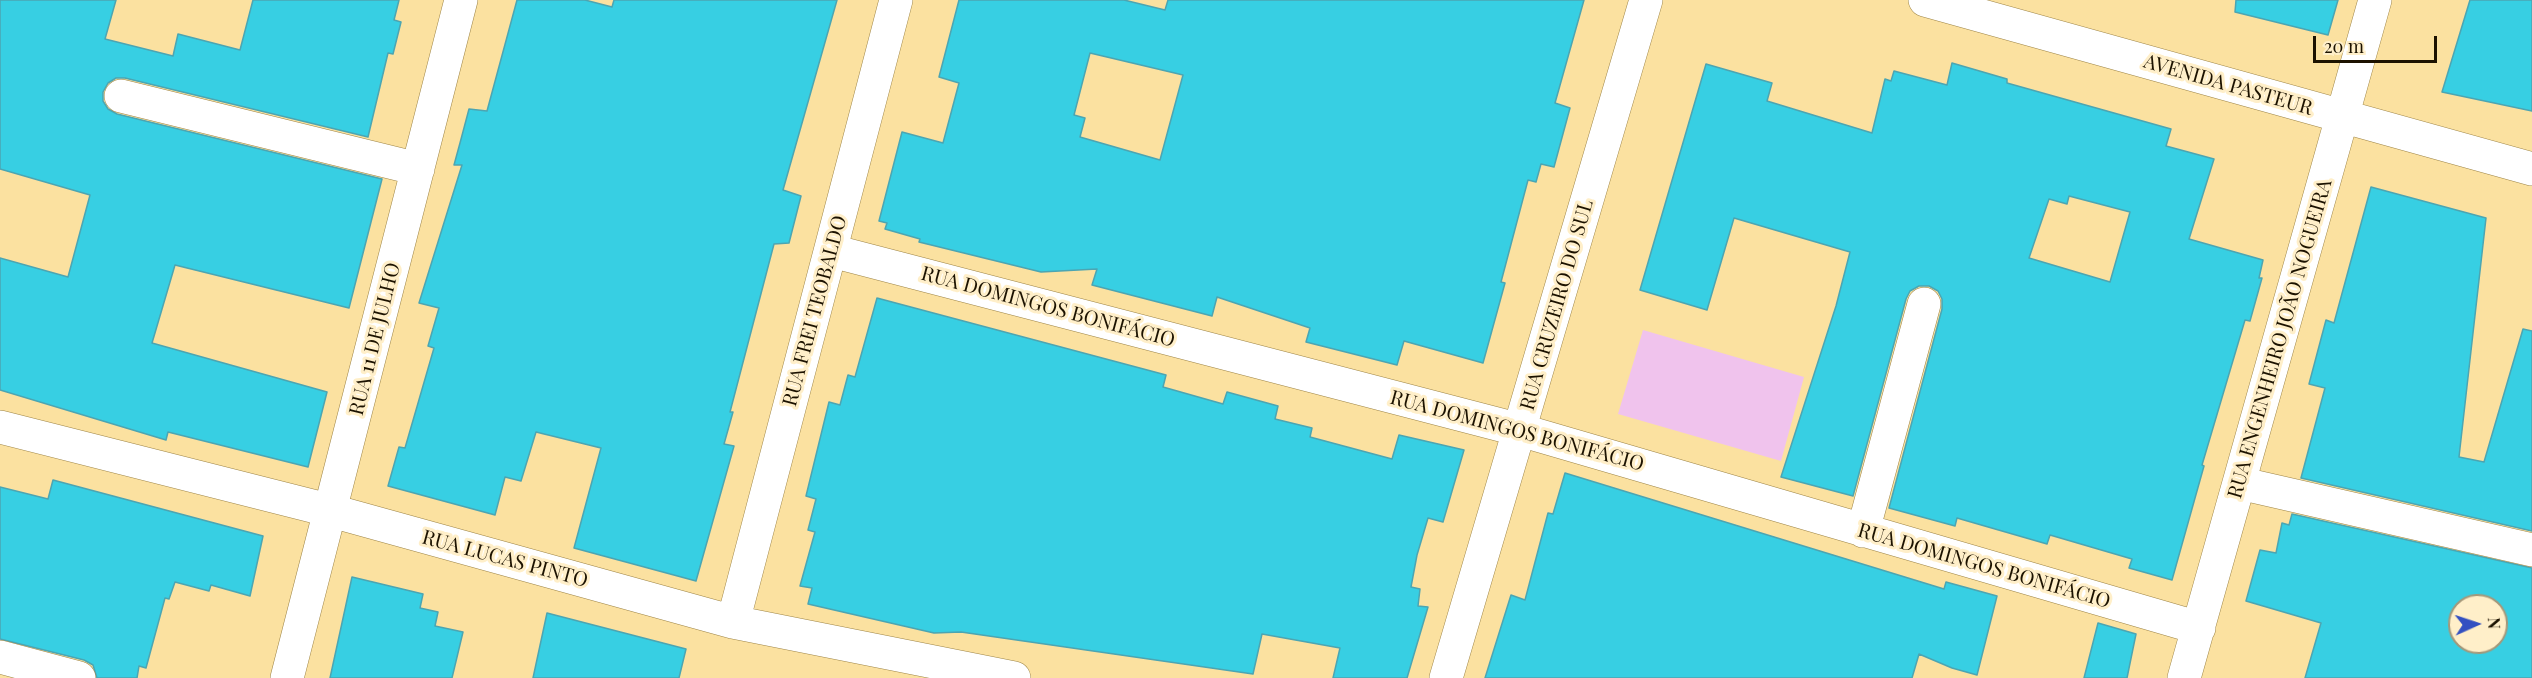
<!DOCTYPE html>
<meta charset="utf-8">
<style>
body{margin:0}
#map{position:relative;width:2532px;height:678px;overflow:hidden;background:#fbe1a0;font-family:"Playfair Display",serif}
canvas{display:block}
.north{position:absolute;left:2448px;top:594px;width:60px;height:60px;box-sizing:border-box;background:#ffefc9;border:2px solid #a49779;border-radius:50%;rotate:87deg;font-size:16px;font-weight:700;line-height:24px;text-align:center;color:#1c1200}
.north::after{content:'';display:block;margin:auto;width:21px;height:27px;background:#3350c1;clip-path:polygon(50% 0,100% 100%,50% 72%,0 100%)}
.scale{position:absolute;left:2313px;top:36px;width:124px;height:27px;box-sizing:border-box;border:3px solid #1c1200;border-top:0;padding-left:8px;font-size:18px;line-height:21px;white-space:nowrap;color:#1c1200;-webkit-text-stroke:4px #ffefc9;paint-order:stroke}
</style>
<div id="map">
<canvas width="2532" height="678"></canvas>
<div class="north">N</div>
<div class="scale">20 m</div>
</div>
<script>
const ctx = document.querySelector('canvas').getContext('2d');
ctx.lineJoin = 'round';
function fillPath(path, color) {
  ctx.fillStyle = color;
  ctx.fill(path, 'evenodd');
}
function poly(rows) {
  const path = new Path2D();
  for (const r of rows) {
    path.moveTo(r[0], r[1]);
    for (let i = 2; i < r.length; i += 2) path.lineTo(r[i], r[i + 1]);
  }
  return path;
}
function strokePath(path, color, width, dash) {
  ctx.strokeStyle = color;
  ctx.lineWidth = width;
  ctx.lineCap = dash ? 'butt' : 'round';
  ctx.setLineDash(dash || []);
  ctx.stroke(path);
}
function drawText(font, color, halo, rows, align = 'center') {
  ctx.font = font + ' "Playfair Display",serif';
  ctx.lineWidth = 6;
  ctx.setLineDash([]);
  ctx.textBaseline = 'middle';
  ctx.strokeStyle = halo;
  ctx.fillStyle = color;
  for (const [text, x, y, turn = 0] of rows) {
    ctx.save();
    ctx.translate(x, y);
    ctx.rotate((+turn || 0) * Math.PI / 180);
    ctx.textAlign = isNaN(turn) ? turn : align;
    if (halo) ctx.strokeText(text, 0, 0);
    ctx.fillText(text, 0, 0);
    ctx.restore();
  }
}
fillPath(poly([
 [1643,330,1804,377,1781,461,1618,414]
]), '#f0c3ed');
const building = poly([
 [0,0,116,0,105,39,173,56,178,34,240,50,253,0,399,0,394,20,401,22,393,54,388,53,368,137,125,78,116,78,108,83,103,92,103,101,108,109,117,114,382,179,349,308,175,265,152,343,327,392,308,467,168,432,166,440,0,390,0,258,68,277,90,195,0,169,0,0],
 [517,0,585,0,612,7,614,0,837,0,783,190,801,196,789,243,774,244,730,412,733,412,724,444,734,446,696,581,574,548,601,448,536,432,521,481,505,477,495,515,388,486,399,447,405,448,434,348,428,346,439,308,419,303,462,165,454,165,460,143,469,109,487,111,517,0],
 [959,0,1124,0,1165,10,1168,0,1584,0,1555,103,1570,108,1554,167,1541,164,1536,182,1528,180,1501,282,1505,283,1483,363,1404,341,1397,365,1306,342,1310,328,1217,297,1212,316,1092,285,1097,269,1041,272,919,242,920,239,885,229,887,223,879,221,902,132,943,143,959,83,939,77,959,0],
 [1090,53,1183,75,1160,160,1080,137,1085,118,1074,115,1090,53],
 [2236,0,2338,0,2328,35,2235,12,2236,0],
 [2470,0,2532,0,2532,111,2442,92,2470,0],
 [1952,63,2007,79,2007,83,2171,129,2166,146,2214,159,2189,239,2263,260,2259,278,2262,278,2250,321,2245,320,2202,465,2204,466,2172,580,2129,568,2132,559,2050,535,2047,544,1957,518,1955,526,1889,508,1942,309,1942,299,1938,291,1929,286,1919,286,1910,291,1906,299,1853,496,1781,477,1836,306,1850,252,1734,218,1707,310,1640,290,1706,64,1772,83,1767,101,1872,133,1885,79,1891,81,1894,71,1947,85,1952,63],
 [2069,196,2130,212,2110,282,2029,258,2049,199,2067,204,2069,196],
 [2371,187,2486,218,2459,457,2484,462,2523,329,2532,331,2532,531,2301,478,2325,388,2309,384,2326,320,2334,323,2371,187],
 [877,298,1166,375,1163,387,1223,404,1227,392,1278,406,1275,419,1312,428,1310,437,1392,459,1399,435,1464,450,1443,522,1428,518,1417,555,1411,587,1420,589,1418,606,1428,607,1407,678,1333,678,1340,648,1262,634,1253,674,961,632,934,633,808,604,812,588,800,586,815,532,808,530,816,499,806,496,829,402,840,405,848,375,855,377,877,298],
 [1565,473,1944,589,1946,582,1997,596,1977,675,1952,668,1919,654,1912,678,1485,678,1511,595,1525,600,1548,513,1553,514,1565,473],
 [53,480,263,536,250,596,211,585,209,591,175,582,169,599,165,598,146,668,139,666,137,678,97,678,93,665,84,660,0,639,0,487,48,499,53,480],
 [2292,514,2532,568,2532,678,2305,678,2321,623,2246,601,2260,550,2276,553,2282,523,2289,525,2292,514],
 [2460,606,2496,606,2496,642,2460,642,2460,606],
 [352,577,423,594,420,608,438,612,435,626,463,632,452,678,330,678,352,577],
 [547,613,686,649,679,678,533,678,547,613],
 [2098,623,2136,634,2127,678,2084,678,2098,623]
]);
fillPath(building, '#37cfe3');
strokePath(building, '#4ca5b2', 1.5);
const minor = poly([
 [1925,0,2532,169],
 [121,96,418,169],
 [832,251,1520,430,2199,628],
 [0,427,332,511,733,622,1014,678],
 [2239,483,2532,550],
 [1863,531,1924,304],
 [733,622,896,0],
 [0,657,79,678],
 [287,678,461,0],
 [1446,678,1646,0],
 [2184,678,2375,0]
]);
strokePath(minor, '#9e8547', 34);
strokePath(minor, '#fff', 33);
drawText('20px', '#1c1200', '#ffefc9', [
 ["AVENIDA PASTEUR",2228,85,16],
 ["RUA CRUZEIRO DO SUL",1557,305,-74],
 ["RUA DOMINGOS BONIFÁCIO",1048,307,15],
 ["RUA FREI TEOBALDO",815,311,-75],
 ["RUA 11 DE JULHO",375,339,-76],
 ["RUA ENGENHEIRO JOÃO NOGUEIRA",2280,339,-74],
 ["RUA DOMINGOS BONIFÁCIO",1517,431,15],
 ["RUA LUCAS PINTO",505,559,15],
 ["RUA DOMINGOS BONIFÁCIO",1984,566,16]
]);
</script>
